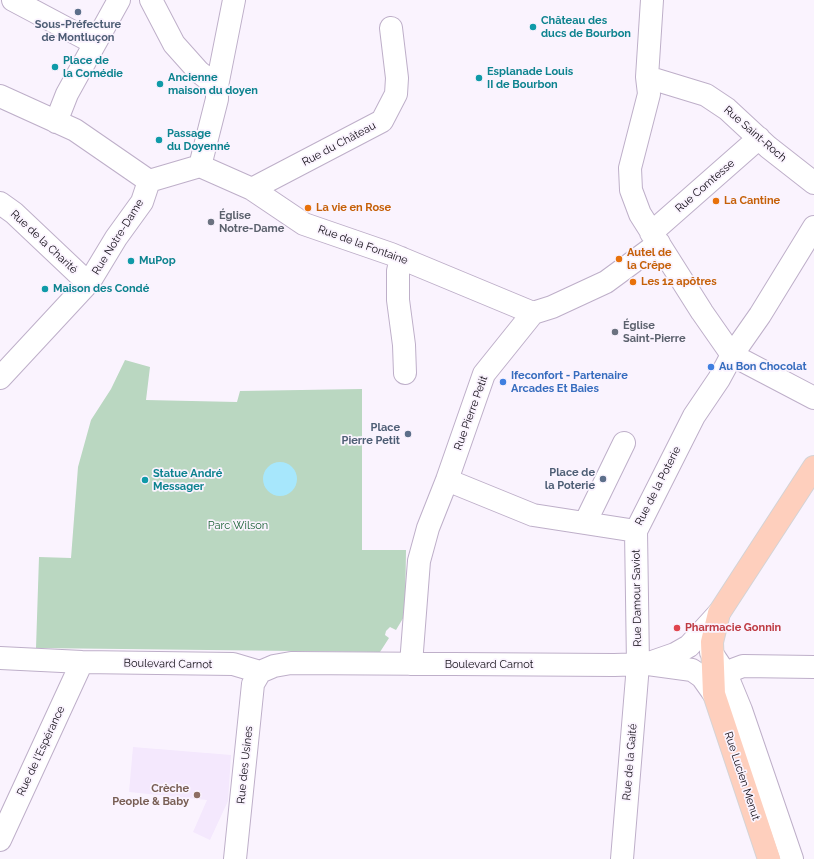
<!DOCTYPE html>
<meta charset="utf-8">
<style>
body{margin:0}
canvas{display:block;background:#faf3fe}
</style>
<canvas width="814" height="859"></canvas>
<script>
const ctx = document.querySelector('canvas').getContext('2d');
ctx.lineJoin = 'round';
function fillPath(path, color) {
  ctx.fillStyle = color;
  ctx.fill(path, 'evenodd');
}
function poly(rows) {
  const path = new Path2D();
  for (const r of rows) {
    if (r.length === 3) {
      path.moveTo(r[0] + r[2], r[1]);
      path.arc(r[0], r[1], r[2], 0, 2 * Math.PI);
      continue;
    }
    path.moveTo(r[0], r[1]);
    for (let i = 2; i < r.length; i += 2) path.lineTo(r[i], r[i + 1]);
  }
  return path;
}
function strokePath(path, color, width, dash) {
  ctx.strokeStyle = color;
  ctx.lineWidth = width;
  ctx.lineCap = dash ? 'butt' : 'round';
  ctx.setLineDash(dash || []);
  ctx.stroke(path);
}
function drawText(font, color, halo, rows, align = 'center') {
  ctx.font = font + ' Raleway,sans-serif';
  ctx.lineWidth = 3.5;
  ctx.setLineDash([]);
  ctx.textBaseline = 'middle';
  ctx.strokeStyle = halo;
  ctx.fillStyle = color;
  for (const [text, x, y, turn = 0] of rows) {
    ctx.save();
    ctx.translate(x, y);
    ctx.rotate((+turn || 0) * Math.PI / 180);
    ctx.textAlign = isNaN(turn) ? turn : align;
    if (halo) ctx.strokeText(text, 0, 0);
    ctx.fillText(text, 0, 0);
    ctx.restore();
  }
}
fillPath(poly([
 [133,747,231,755,228,801,210,840,193,832,207,800,129,792]
]), '#f4e8fd');
fillPath(poly([
 [125,360,150,367,146,400,237,402,240,391,362,389,362,550,406,550,405,615,396,630,390,627,386,631,385,635,389,638,380,652,36,648,39,557,71,558,78,467,91,420,111,389]
]), '#bad7c1');
fillPath(poly([
 [280,479,17]
]), '#a7e7fc');
const minor = poly([
 [13,0,94,43],
 [151,0,174,44,199,72,217,86],
 [652,0,647,77,649,94,630,168,631,190,640,214,702,312,732,355,814,398],
 [647,77,706,95,727,109,768,147,814,183],
 [0,96,75,130,149,181],
 [56,122,67,94,119,0],
 [200,166,252,189,304,224,391,254,533,313],
 [200,166,217,99,217,86,234,0],
 [149,181,200,166],
 [252,189,382,121,396,94,397,78,391,28],
 [0,203,14,213,88,283],
 [651,233,759,138],
 [401,258,398,271,398,300,404,345,405,373],
 [533,313,552,307,606,282,659,243],
 [0,378,90,281,116,238,142,202,149,181],
 [447,480,533,515,636,531],
 [585,523,624,443],
 [711,652,727,676,741,710,792,859],
 [0,658,82,662,233,664,260,672,274,666,291,663,614,665,648,664,692,670,702,677,714,694],
 [652,662,675,654,689,646,719,613],
 [411,664,419,561,428,528,447,480,484,374,533,313],
 [727,676,735,669,743,666,814,667],
 [0,840,82,662],
 [235,859,253,684,260,672],
 [622,859,638,665,636,531,694,416,719,379,732,355,760,315,814,227]
]);
const major = poly([
 [769,859,714,694,712,642,719,613,814,467]
]);
strokePath(minor, '#beafc9', 24);
strokePath(major, '#d4d3d5', 24);
strokePath(minor, '#fff', 22);
strokePath(major, '#fecfbd', 22);
for (const [x, y, r, color] of [
 [78,12,4,"#5c6f8a"],
 [533,27,4,"#0f9aa8"],
 [55,67,4,"#0f9aa8"],
 [479,78,4,"#0f9aa8"],
 [160,84,4,"#0f9aa8"],
 [159,140,4,"#0f9aa8"],
 [716,201,4,"#e8710a"],
 [308,208,4,"#e8710a"],
 [211,222,4,"#6b7280"],
 [619,259,4,"#e8710a"],
 [131,261,4,"#0f9aa8"],
 [633,282,4,"#e8710a"],
 [45,289,4,"#0f9aa8"],
 [615,332,4,"#6b7280"],
 [711,367,4,"#3f7fe0"],
 [503,382,4,"#3f7fe0"],
 [408,434,4,"#5c6f8a"],
 [603,479,4,"#5c6f8a"],
 [145,480,4,"#0f9aa8"],
 [677,628,4,"#e0444e"],
 [197,795,4,"#8d6e63"]
]) {
  const dot = new Path2D();
  dot.arc(x, y, r, 0, 2 * Math.PI);
  ctx.fillStyle = color;
  ctx.fill(dot);
  strokePath(dot, '#faf3fe', 1.5);
}
drawText('bold 11px', '#0d838f', '#faf3fe', [
 ["Château des",541,21],
 ["ducs de Bourbon",541,34],
 ["Place de",63,61],
 ["la Comédie",63,74],
 ["Esplanade Louis",487,72],
 ["II de Bourbon",487,85],
 ["Ancienne",168,78],
 ["maison du doyen",168,91],
 ["Passage",167,134],
 ["du Doyenné",167,147],
 ["MuPop",139,261],
 ["Maison des Condé",53,289],
 ["Statue André",153,474],
 ["Messager",153,487]
], 'left');
drawText('bold 11px', '#4e5e75', '#faf3fe', [
 ["Sous-Préfecture",78,25,"center"],
 ["de Montluçon",78,38,"center"],
 ["Place",400,428],
 ["Pierre Petit",400,441],
 ["Place de",595,473],
 ["la Poterie",595,486]
], 'right');
drawText('11px', '#110c15', '#faf3fe', [
 ["Rue Saint-Roch",755,134,41],
 ["Rue du Château",339,144,-28],
 ["Rue Comtesse",705,186,-41],
 ["Rue Notre-Dame",118,237,-58],
 ["Rue de la Charité",44,242,43],
 ["Rue de la Fontaine",363,245,20],
 ["Rue Pierre Petit",471,413,-70],
 ["Rue de la Poterie",658,486,-63],
 ["Rue Damour Saviot",637,598,-91],
 ["Boulevard Carnot",168,664,1],
 ["Boulevard Carnot",489,665],
 ["Rue de l'Espérance",41,751,-65],
 ["Rue de la Gaité",630,762,-85],
 ["Rue des Usines",245,765,-84],
 ["Rue Lucien Menut",742,776,72]
]);
drawText('bold 11px', '#c56008', '#faf3fe', [
 ["La Cantine",724,201],
 ["La vie en Rose",316,208],
 ["Autel de",627,253],
 ["la Crêpe",627,266],
 ["Les 12 apôtres",641,282]
], 'left');
drawText('bold 11px', '#5b616d', '#faf3fe', [
 ["Église",219,216],
 ["Notre-Dame",219,229],
 ["Église",623,326],
 ["Saint-Pierre",623,339]
], 'left');
drawText('bold 11px', '#366cbe', '#faf3fe', [
 ["Au Bon Chocolat",719,367],
 ["Ifeconfort - Partenaire",511,376],
 ["Arcades Et Baies",511,389]
], 'left');
drawText('11px', '#175f32', '#faf3fe', [
 ["Parc Wilson",238,526]
]);
drawText('bold 11px', '#be3a42', '#faf3fe', [
 ["Pharmacie Gonnin",685,628]
], 'left');
drawText('bold 11px', '#785e54', '#faf3fe', [
 ["Crèche",189,789],
 ["People & Baby",189,802]
], 'right');
</script>
